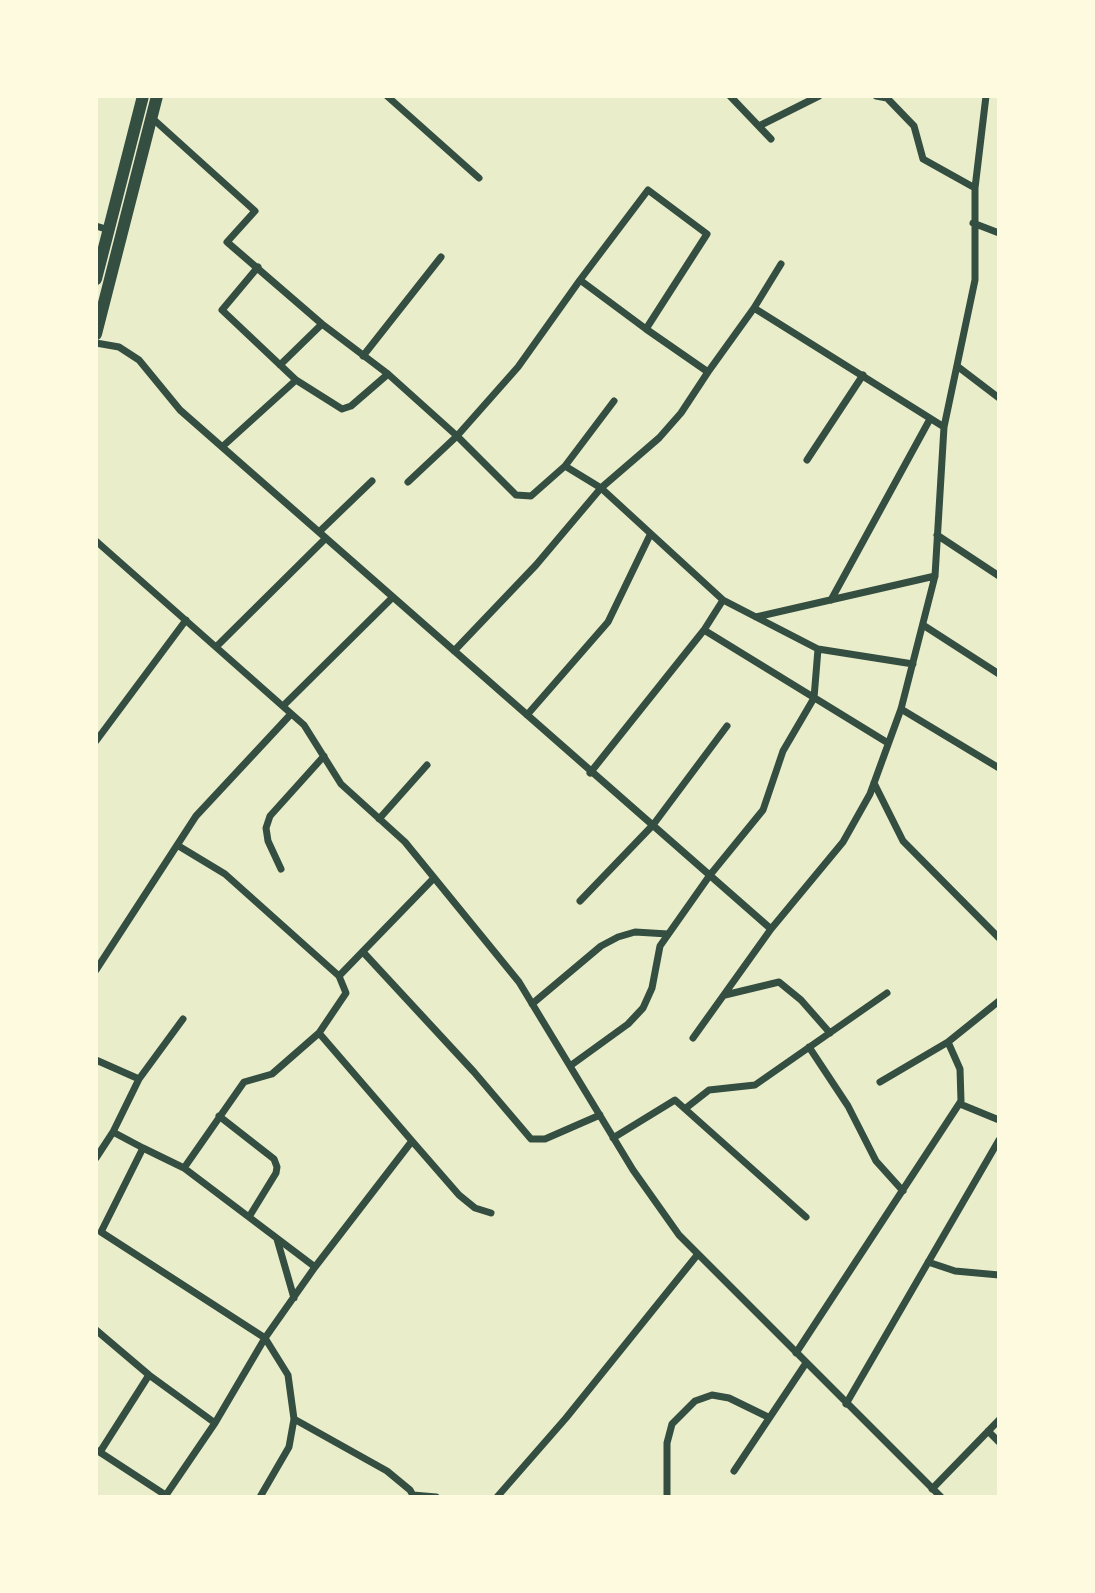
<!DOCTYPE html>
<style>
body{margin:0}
#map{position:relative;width:1095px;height:1593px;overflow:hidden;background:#e9edc9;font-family:"Roboto Serif",serif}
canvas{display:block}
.frame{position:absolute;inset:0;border:98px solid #fefae0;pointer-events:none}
</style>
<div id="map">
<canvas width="1095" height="1593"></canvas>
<div class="frame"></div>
</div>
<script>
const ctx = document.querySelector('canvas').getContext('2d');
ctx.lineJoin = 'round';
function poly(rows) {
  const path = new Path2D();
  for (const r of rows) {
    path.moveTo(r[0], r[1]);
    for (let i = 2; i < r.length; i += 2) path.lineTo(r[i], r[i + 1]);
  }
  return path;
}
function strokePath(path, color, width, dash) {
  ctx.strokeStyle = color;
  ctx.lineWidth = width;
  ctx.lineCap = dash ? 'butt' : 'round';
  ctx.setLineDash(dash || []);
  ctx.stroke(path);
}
strokePath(poly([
 [387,96,479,178],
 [730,96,771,139],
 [876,96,887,98,914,126,923,159,975,188,975,280,944,427],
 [152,118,255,211,227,242,322,324,388,374,457,436,516,495,531,496,565,466,614,401],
 [759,126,819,96],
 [975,188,986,96],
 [973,223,999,233],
 [96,226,109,230],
 [258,267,222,310,296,380,342,409,351,406,388,374],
 [754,308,781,264],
 [96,343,119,347,139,360,180,410,771,929,693,1038],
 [363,356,441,257],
 [280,365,322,324],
 [957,366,999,398],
 [708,372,754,308,944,427,935,576,901,709,870,794,843,842,771,929],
 [222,447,296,380],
 [807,460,863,375],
 [565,466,601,488,659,438,681,413,708,372,646,329],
 [408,482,457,436,518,367,580,280,648,190,707,234,646,329,580,280],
 [319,532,372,481],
 [937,535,999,576],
 [96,541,304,725,341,784,405,842,519,982,633,1170,679,1235,941,1497],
 [723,600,818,649,913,664],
 [831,600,930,419],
 [756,617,935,576],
 [923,625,999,674],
 [216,647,326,538],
 [454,651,536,565,601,488,723,600,704,630],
 [283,706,393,597],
 [901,709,999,768],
 [527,715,608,622,650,535],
 [96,741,186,620],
 [590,773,704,630,888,743],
 [874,783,903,841,999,938],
 [379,819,427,765],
 [177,845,225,874,339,976,434,878],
 [281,869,268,841,266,828,270,816,324,756],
 [580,901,653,825,727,726],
 [363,952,474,1072,531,1139,545,1139,600,1115],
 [96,970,196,816,291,714],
 [725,995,779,982,801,1000,830,1033],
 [532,1004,601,946,618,937,635,932,668,934],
 [809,1047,848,1106,876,1161,903,1191],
 [96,1060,139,1079,113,1132,143,1148,101,1232,265,1338,288,1375,294,1419,289,1447,260,1497],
 [570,1066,628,1024,643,1008,652,988,660,946,710,875,763,810,783,751,814,698,818,649],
 [139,1079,183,1019],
 [880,1082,948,1042],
 [961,1101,960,1069,948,1042,999,1001],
 [686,1108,709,1090,755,1085,887,993],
 [219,1116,274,1159,277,1167,276,1173,249,1217],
 [613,1138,675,1100,806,1217],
 [412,1141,459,1195,475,1208,491,1213],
 [143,1148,184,1168,315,1267,265,1338,215,1423,166,1495],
 [96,1158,113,1132],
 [184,1168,244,1082,272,1074,319,1033],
 [277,1239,294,1298],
 [928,1262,955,1271,999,1275],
 [315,1267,412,1141,319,1033,346,993,339,976],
 [96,1330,149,1375],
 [796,1353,961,1101,960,1104,999,1120],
 [846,1404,999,1140],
 [294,1419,387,1471,410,1490,414,1497],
 [988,1431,999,1442],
 [98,1451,167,1496],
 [100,1452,149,1375,215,1423],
 [734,1471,806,1363],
 [932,1489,999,1420],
 [413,1495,436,1497],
 [497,1497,566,1418,698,1254],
 [667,1497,667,1443,672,1424,695,1401,712,1395,729,1398,768,1417]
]), '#344e41', 7);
strokePath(poly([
 [96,279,143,96],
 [96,334,157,96]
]), '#344e41', 12);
</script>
